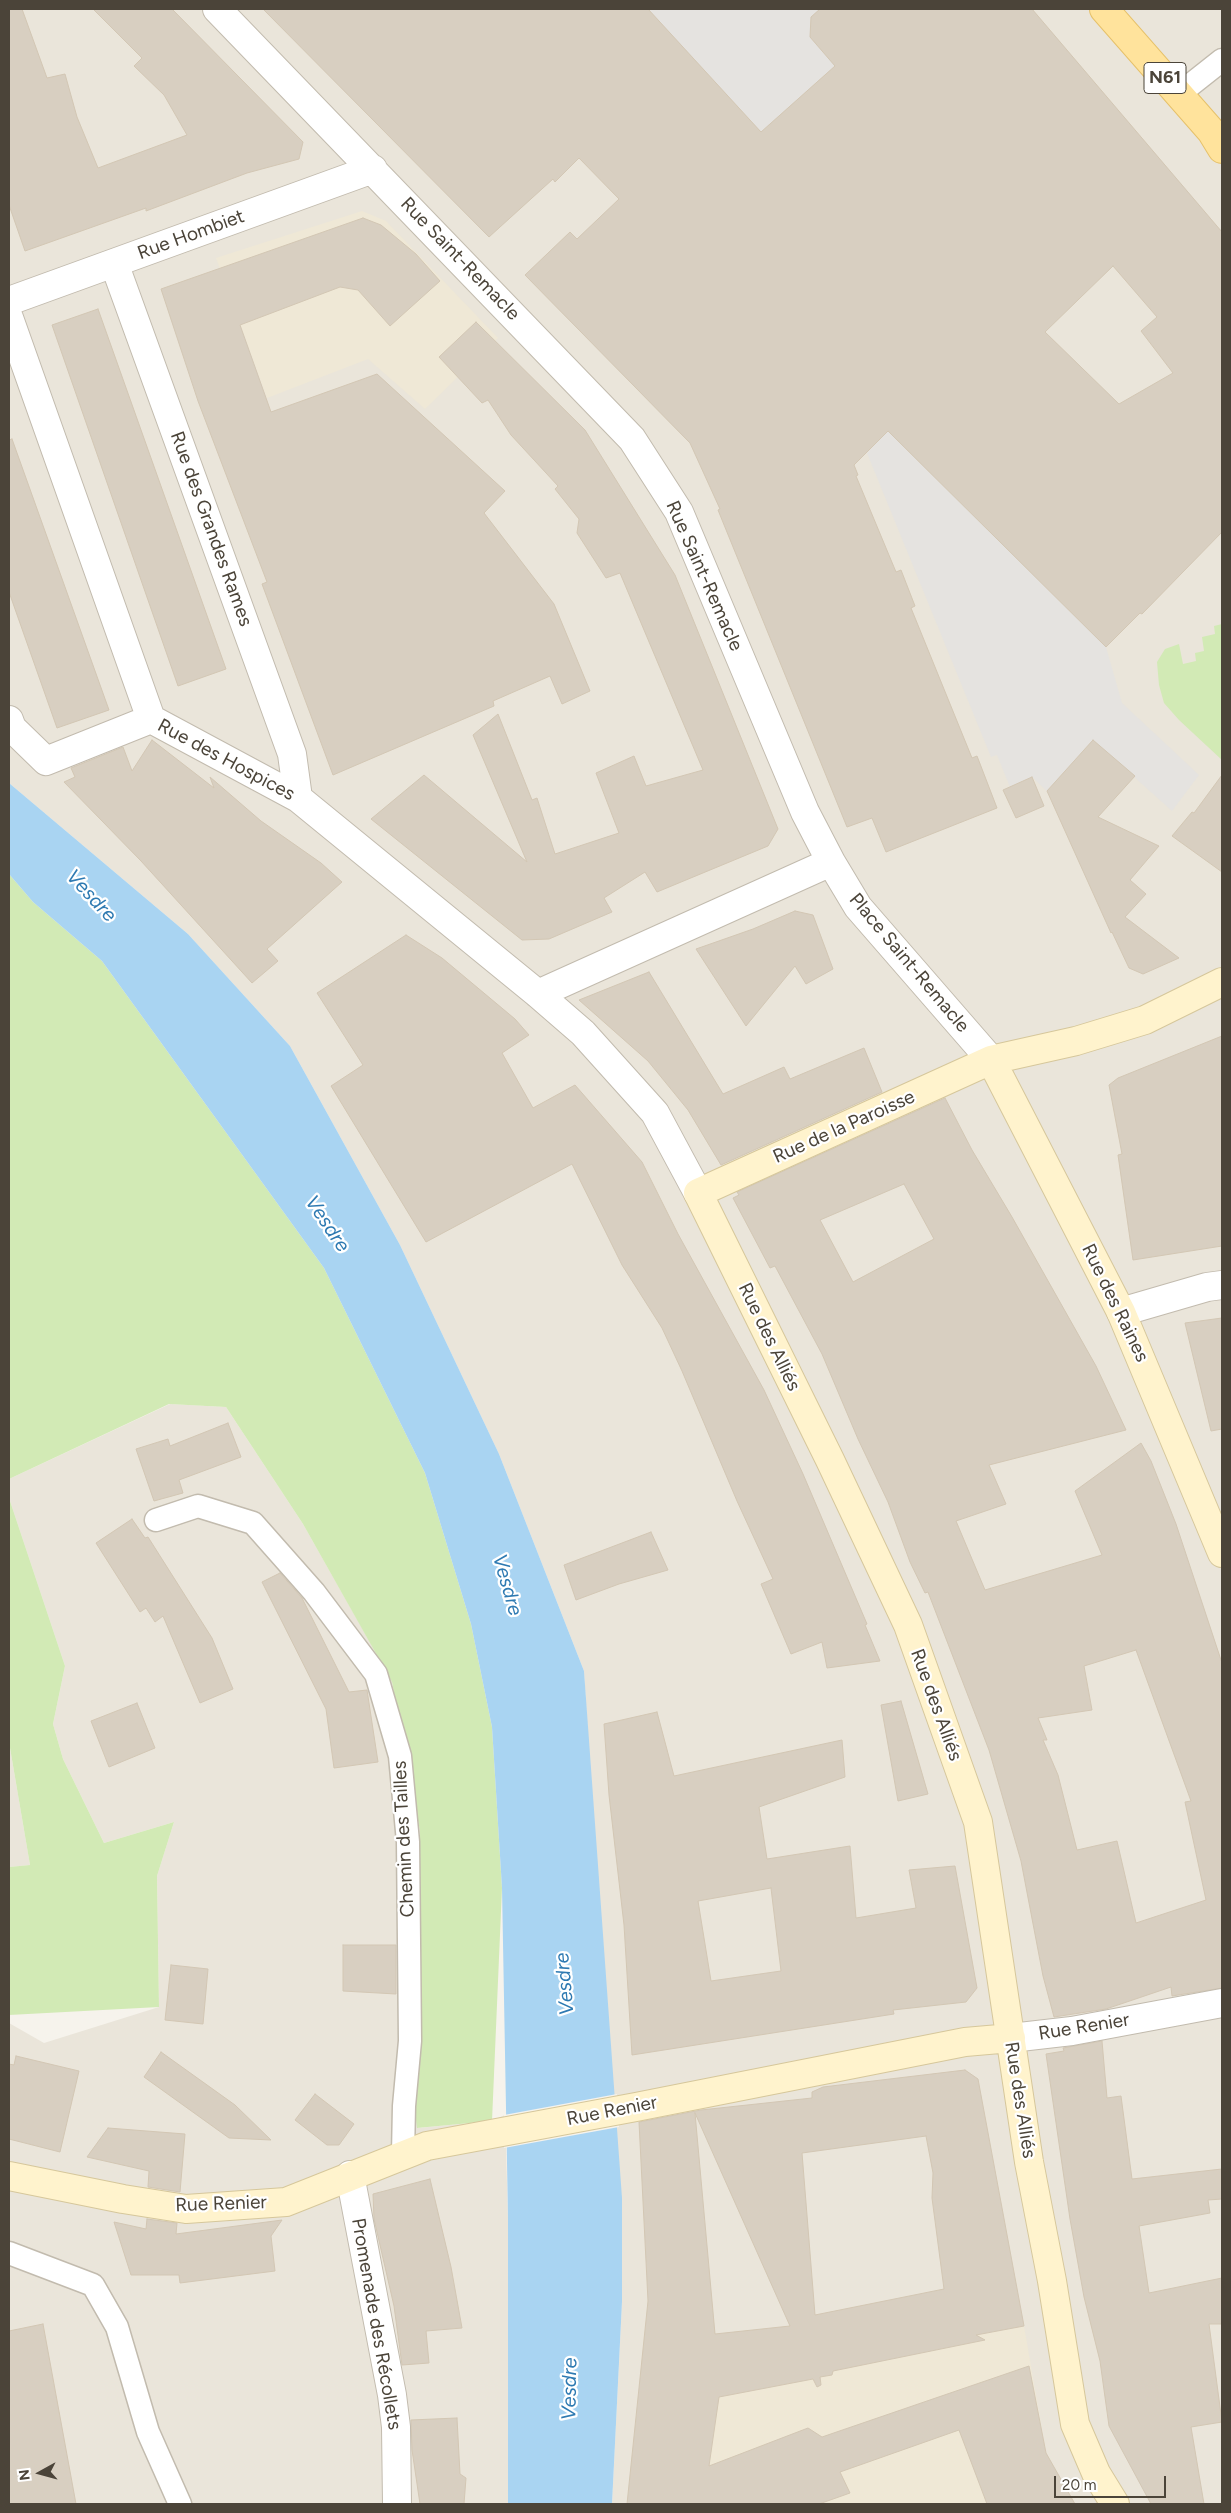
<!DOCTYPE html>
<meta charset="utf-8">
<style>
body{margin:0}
#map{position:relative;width:1231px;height:2513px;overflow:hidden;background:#f6f3ec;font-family:Figtree,sans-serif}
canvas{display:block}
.frame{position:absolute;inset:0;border:10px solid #4b4439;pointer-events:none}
.north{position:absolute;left:15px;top:2448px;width:50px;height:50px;-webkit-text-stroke:4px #fff;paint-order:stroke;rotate:263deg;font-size:14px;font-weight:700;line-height:20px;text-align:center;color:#4b4439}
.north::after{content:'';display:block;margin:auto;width:18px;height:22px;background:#4b4439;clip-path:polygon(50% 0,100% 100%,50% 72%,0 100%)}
.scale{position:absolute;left:1054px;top:2476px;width:112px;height:22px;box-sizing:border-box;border:2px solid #4b4439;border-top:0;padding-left:6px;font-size:15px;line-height:18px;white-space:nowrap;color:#4b4439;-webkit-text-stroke:4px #fff;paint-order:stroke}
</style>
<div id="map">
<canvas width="1231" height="2513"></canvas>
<div class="frame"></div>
<div class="north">N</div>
<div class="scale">20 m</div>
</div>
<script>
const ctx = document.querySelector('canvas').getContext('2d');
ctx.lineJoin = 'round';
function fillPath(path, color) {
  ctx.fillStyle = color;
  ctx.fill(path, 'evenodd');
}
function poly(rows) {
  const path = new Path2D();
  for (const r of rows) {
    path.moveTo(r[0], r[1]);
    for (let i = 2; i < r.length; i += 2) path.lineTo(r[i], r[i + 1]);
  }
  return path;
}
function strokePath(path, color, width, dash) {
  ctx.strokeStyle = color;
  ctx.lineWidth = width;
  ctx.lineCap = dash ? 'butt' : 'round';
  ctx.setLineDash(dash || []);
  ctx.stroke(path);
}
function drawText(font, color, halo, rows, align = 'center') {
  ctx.font = font + ' Figtree,sans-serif';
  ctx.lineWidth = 4.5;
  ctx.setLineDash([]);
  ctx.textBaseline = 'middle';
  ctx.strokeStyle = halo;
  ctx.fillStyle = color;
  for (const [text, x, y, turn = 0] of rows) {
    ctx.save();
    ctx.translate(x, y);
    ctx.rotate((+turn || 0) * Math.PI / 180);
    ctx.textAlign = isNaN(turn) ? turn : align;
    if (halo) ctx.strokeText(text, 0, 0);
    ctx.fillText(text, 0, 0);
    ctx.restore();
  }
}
fillPath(poly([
 [9,9,1222,9,1222,2504,612,2504,622,2302,584,1671,499,1454,400,1245,290,1046,188,934,9,783],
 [170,1404,226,1407,303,1524,392,1681,420,1831,413,2096,418,2128,491,2121,505,2115,508,2218,508,2504,9,2504,9,2023,44,2043,159,2007,157,1876,174,1822,104,1843,63,1759,53,1724,65,1666,9,1498,9,1479],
 [9,1742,30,1865,9,1867]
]), '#eae5da');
fillPath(poly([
 [362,211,386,221,498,338,425,409,368,359,267,398,216,258],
 [694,2111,715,2334,816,2324,815,2315,944,2289,1024,2326,1046,2453,1075,2504,627,2504,648,2301,639,2121]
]), '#efe8d6');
fillPath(poly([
 [1222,624,1222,760,1179,720,1164,703,1159,685,1157,662,1165,649,1179,644,1183,664,1196,661,1195,653,1204,651,1202,637,1215,634,1214,626],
 [9,874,33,902,102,961,324,1268,425,1473,471,1624,492,1727,502,1888,492,2121,417,2128,413,2096,420,1831,392,1682,303,1524,226,1407,169,1404,9,1479],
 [9,1498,65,1666,53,1724,63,1759,104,1843,174,1822,157,1876,159,2007,9,2015,9,1867,30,1865,9,1742]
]), '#d2eab5');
fillPath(poly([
 [648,9,820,9,811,17,810,37,836,65,761,132],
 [888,431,1106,647,1122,703,1199,775,1172,811,1093,740,1047,791,1032,777,1010,787,997,755,991,757,867,453]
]), '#e5e3e0');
fillPath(poly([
 [9,783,188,934,290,1046,400,1245,499,1454,584,1671,622,2198,622,2302,612,2504,508,2504,508,2218,502,1888,492,1727,471,1624,425,1473,324,1268,102,961,33,902,9,874]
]), '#a9d4f2');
fillPath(poly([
 [617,2094,619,2127,504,2148,504,2115]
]), '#f6f3ec');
const building = poly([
 [9,9,22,9,47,78,65,74,77,117,98,168,187,135,164,95,134,66,142,58,93,9,172,9,303,142,299,159,247,173,146,211,146,208,25,251,9,205,9,9],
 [263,9,648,9,761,132,835,66,810,37,811,17,820,9,1032,9,1222,232,1222,532,1142,614,1140,613,1106,647,888,431,854,465,858,475,856,476,896,572,901,570,915,606,911,608,972,758,977,756,997,808,886,852,872,818,847,827,718,510,720,509,690,443,525,275,570,232,577,239,619,199,579,158,555,182,553,179,489,237,263,9],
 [1113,266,1157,317,1141,331,1173,373,1119,404,1045,332,1113,266],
 [363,218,381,225,416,254,440,281,390,326,358,290,340,287,240,325,271,412,377,374,505,491,484,513,554,604,590,691,562,704,550,676,493,701,494,706,333,775,262,584,267,582,198,401,161,289,363,218],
 [98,309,226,669,178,686,52,325,98,309],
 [476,322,585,430,675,575,778,829,768,846,657,892,645,872,604,898,612,912,549,939,522,940,371,819,424,775,527,862,473,735,498,714,532,800,537,798,555,854,619,833,596,773,634,756,646,786,703,770,620,573,606,578,577,533,579,519,555,489,558,486,511,435,488,400,482,403,439,357,476,322],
 [12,439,109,710,57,728,9,592,9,440,12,439],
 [152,740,214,788,210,777,261,821,321,863,342,882,267,949,278,961,252,983,141,861,64,782,75,777,71,768,123,747,132,771,152,740],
 [1093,740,1135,776,1098,817,1159,846,1130,880,1146,894,1125,917,1179,958,1143,974,1129,968,1112,932,1111,933,1047,791,1093,740],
 [1222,775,1222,872,1172,836,1192,812,1194,813,1222,775],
 [1032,777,1044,806,1016,818,1003,790,1032,777],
 [795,911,813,915,833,969,806,984,795,966,746,1026,696,949,753,929,795,911],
 [406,935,442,958,515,1019,529,1035,502,1053,533,1108,575,1085,642,1162,678,1234,764,1390,803,1474,867,1624,865,1625,880,1661,827,1668,822,1642,791,1654,761,1584,773,1579,737,1501,682,1371,662,1328,622,1265,572,1164,426,1242,331,1086,363,1065,317,993,406,935],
 [649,972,723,1094,784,1067,790,1079,864,1048,882,1092,721,1165,688,1110,648,1061,579,1000,649,972],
 [1222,1036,1222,1246,1133,1260,1118,1155,1122,1154,1109,1085,1118,1078,1222,1036],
 [945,1098,972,1150,1012,1217,1096,1366,1126,1430,989,1465,1006,1504,956,1521,985,1590,1102,1555,1075,1491,1141,1443,1151,1461,1176,1524,1222,1663,1222,1988,1172,1996,1171,1987,1106,2009,1054,2017,1043,1976,1021,1861,989,1750,928,1592,925,1593,910,1562,888,1502,858,1439,822,1354,775,1266,770,1268,733,1198,739,1195,737,1192,945,1098],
 [904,1184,934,1239,853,1282,820,1220,904,1184],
 [1136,1650,1191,1801,1185,1802,1206,1900,1136,1923,1117,1841,1077,1850,1058,1775,1043,1740,1047,1740,1038,1718,1092,1710,1084,1666,1136,1650],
 [1222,1318,1222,1429,1211,1431,1185,1323,1222,1318],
 [228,1423,241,1457,179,1480,183,1493,154,1501,136,1449,168,1439,170,1446,228,1423],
 [132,1519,145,1538,148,1537,212,1638,233,1689,200,1703,163,1616,155,1622,146,1608,140,1612,96,1543,132,1519],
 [651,1532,668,1570,619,1584,576,1600,564,1565,651,1532],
 [280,1573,302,1598,349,1692,367,1690,378,1762,334,1768,326,1709,262,1582,280,1573],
 [901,1701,928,1794,898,1801,881,1705,901,1701],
 [137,1703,155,1748,109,1767,91,1721,137,1703],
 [657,1712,674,1776,842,1740,845,1777,759,1807,767,1859,850,1846,856,1918,916,1908,909,1870,955,1866,977,1988,966,2002,893,2010,894,2014,632,2055,624,1925,609,1795,604,1724,657,1712],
 [771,1888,781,1971,711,1981,698,1901,771,1888],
 [343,1945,396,1945,396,1994,343,1991,343,1945],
 [171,1965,208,1969,203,2024,165,2020,171,1965],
 [1102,2041,1107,2098,1121,2096,1132,2179,1222,2169,1222,2199,1208,2200,1210,2213,1139,2226,1149,2293,1222,2278,1222,2324,1209,2324,1222,2422,1191,2427,1204,2504,1151,2504,1109,2426,1100,2361,1084,2297,1070,2219,1046,2054,1064,2051,1063,2048,1102,2041],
 [161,2052,235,2105,271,2140,229,2138,144,2077,161,2052],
 [16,2056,79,2071,60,2152,9,2139,9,2064,14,2065,16,2056],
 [965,2070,978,2079,1024,2326,976,2335,985,2340,833,2371,832,2375,820,2377,821,2385,817,2387,813,2379,719,2397,709,2466,808,2428,822,2437,1029,2366,1046,2453,1075,2504,987,2504,959,2430,840,2472,850,2493,819,2504,627,2504,648,2301,639,2122,701,2110,812,2098,812,2092,823,2087,965,2070],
 [695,2113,790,2326,715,2334,695,2113],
 [926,2136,933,2173,932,2198,944,2289,815,2315,802,2153,926,2136],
 [315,2094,354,2124,339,2145,327,2145,295,2120,315,2094],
 [108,2128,185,2134,180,2192,148,2187,149,2171,87,2157,108,2128],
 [430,2179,451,2267,462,2328,426,2331,429,2363,402,2365,394,2306,374,2219,373,2194,430,2179],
 [147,2219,177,2223,176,2234,282,2220,271,2236,275,2271,180,2283,179,2275,131,2275,114,2222,146,2229,147,2219],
 [43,2324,76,2504,9,2504,9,2331,43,2324],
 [457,2418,460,2474,466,2478,464,2504,420,2504,412,2450,411,2420,457,2418]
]);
fillPath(building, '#d8cfc1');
strokePath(building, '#d3c7b4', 1);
const lane = poly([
 [1179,94,1222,60],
 [156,1520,198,1506,253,1523,314,1592,376,1674,400,1756,408,1842,410,2041,404,2106,403,2154],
 [9,2253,93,2285,117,2327,148,2432,180,2504]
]);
const street = poly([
 [217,9,632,439,679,512,805,812,831,862,858,907,991,1060],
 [114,263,292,754,298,798],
 [9,301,373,169],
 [9,318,151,719,298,798,538,994,583,1033,655,1113,698,1193],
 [9,720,12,728,46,761,151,719],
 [538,994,831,862],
 [1121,1312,1207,1287,1222,1285],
 [1011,2038,1072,2031,1222,2003],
 [350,2175,392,2395,396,2427,397,2504]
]);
const secondary = poly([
 [991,1060,1121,1312,1222,1553],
 [9,2176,123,2199,186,2209,286,2202,427,2146,636,2107,965,2042,1011,2038],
 [1115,2504,1096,2473,1075,2424,1052,2281,1029,2162,978,1822,908,1625,830,1460,698,1193,991,1060,1076,1041,1145,1020,1222,982]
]);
const primary = poly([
 [1104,9,1211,131,1222,149]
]);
strokePath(lane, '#c2bbae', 25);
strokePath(street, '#c2bbae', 30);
strokePath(secondary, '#d6c79b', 30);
strokePath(primary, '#e6c16a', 30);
strokePath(lane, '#fff', 22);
strokePath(street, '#fff', 28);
strokePath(secondary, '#fff3cd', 28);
strokePath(primary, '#ffe39c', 28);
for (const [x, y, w] of [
 [1165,78,42]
]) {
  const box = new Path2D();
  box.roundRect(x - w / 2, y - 15.5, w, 31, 4);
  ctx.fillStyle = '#fff';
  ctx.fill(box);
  strokePath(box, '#4b4439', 1);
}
drawText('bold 18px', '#4b4439', null, [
 ["N61",1165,78]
]);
drawText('19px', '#4b4439', '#fff', [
 ["Rue Hombiet",191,235,-20],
 ["Rue Saint-Remacle",460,259,46],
 ["Rue des Grandes Rames",211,529,70],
 ["Rue Saint-Remacle",704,576,66],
 ["Rue des Hospices",226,760,28],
 ["Place Saint-Remacle",909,963,50],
 ["Rue de la Paroisse",844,1127,-24],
 ["Rue des Raines",1115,1303,64],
 ["Rue des Alliés",769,1337,64],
 ["Rue des Alliés",936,1705,70],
 ["Chemin des Tailles",404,1839,-93],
 ["Rue Renier",1084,2027,-9],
 ["Rue des Alliés",1020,2100,81],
 ["Rue Renier",612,2111,-11],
 ["Rue Renier",221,2204,-2],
 ["Promenade des Récollets",376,2324,80]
]);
drawText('italic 20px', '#2e7ab2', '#fff', [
 ["Vesdre",91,896,47],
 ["Vesdre",327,1224,56],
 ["Vesdre",507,1585,74],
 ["Vesdre",565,1984,-95],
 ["Vesdre",570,2389,-89]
]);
</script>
